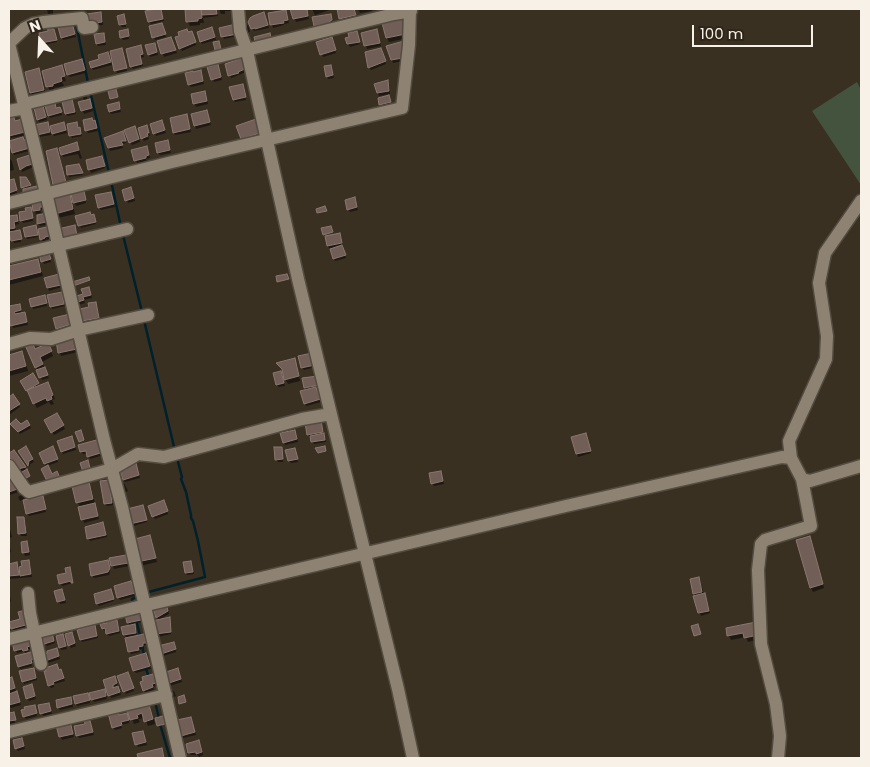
<!DOCTYPE html>
<style>
body{margin:0}
#map{position:relative;width:870px;height:767px;overflow:hidden;background:#393022;font-family:Poppins,sans-serif}
canvas{display:block}
.frame{position:absolute;inset:0;border:10px solid #f7f1e8;pointer-events:none}
.north{position:absolute;left:15px;top:15px;width:50px;height:50px;-webkit-text-stroke:4px #2f2619;paint-order:stroke;rotate:340deg;font-size:14px;font-weight:700;line-height:20px;text-align:center;color:#f7f1e8}
.north::after{content:'';display:block;margin:auto;width:18px;height:22px;background:#f7f1e8;clip-path:polygon(50% 0,100% 100%,50% 72%,0 100%)}
.scale{position:absolute;left:692px;top:25px;width:121px;height:22px;box-sizing:border-box;border:2px solid #f7f1e8;border-top:0;padding-left:6px;font-size:15px;line-height:18px;white-space:nowrap;color:#f7f1e8;-webkit-text-stroke:4px #2f2619;paint-order:stroke}
</style>
<div id="map">
<canvas width="870" height="767"></canvas>
<div class="frame"></div>
<div class="north">N</div>
<div class="scale">100 m</div>
</div>
<script>
const ctx = document.querySelector('canvas').getContext('2d');
ctx.lineJoin = 'round';
function fillPath(path, color) {
  ctx.fillStyle = color;
  ctx.fill(path, 'evenodd');
}
function poly(rows) {
  const path = new Path2D();
  for (const r of rows) {
    path.moveTo(r[0], r[1]);
    for (let i = 2; i < r.length; i += 2) path.lineTo(r[i], r[i + 1]);
  }
  return path;
}
function strokePath(path, color, width, dash) {
  ctx.strokeStyle = color;
  ctx.lineWidth = width;
  ctx.lineCap = dash ? 'butt' : 'round';
  ctx.setLineDash(dash || []);
  ctx.stroke(path);
}
fillPath(poly([
 [857,82,861,90,861,185,812,111]
]), '#44533d');
fillPath(poly([
 [47,9,53,9,53,14,48,14],
 [160,9,164,21,151,24,147,12],
 [186,9,216,9,218,16,203,18,204,23,200,23,200,25,190,26,188,22],
 [219,9,231,9,231,11,225,11,225,14,221,14],
 [297,9,306,9,309,19,296,22,291,10],
 [312,9,330,9,330,10,315,15],
 [341,9,354,9,356,17,342,21,338,10],
 [358,9,372,9,372,11,360,13],
 [100,13,102,16,103,25,90,26],
 [269,14,287,14,289,23,284,24,284,25,273,28],
 [265,16,269,28,254,31,250,22],
 [125,18,126,27,122,27,120,25],
 [331,18,332,23,316,28,315,25],
 [402,19,408,38,389,42,387,38],
 [72,24,76,37,63,40,62,38],
 [162,24,166,37,155,40,154,37],
 [248,25,250,32,248,33,249,36,248,36,244,27],
 [50,26,53,31,54,30,55,33,57,42,44,45,42,43,49,32],
 [235,26,238,36,224,39,221,29],
 [213,31,216,40,202,44,201,42],
 [357,32,360,44,350,47,347,39],
 [128,33,129,39,123,40,121,37],
 [188,33,193,35,196,45,182,51,180,48],
 [378,33,381,46,367,49,363,34],
 [103,34,106,45,98,46,97,44],
 [172,41,177,53,164,57,159,42],
 [332,41,336,53,323,57,317,43],
 [154,44,158,55,150,57,149,54],
 [405,45,403,61,393,63,388,47],
 [142,49,144,57,140,58,143,66,133,69,131,66],
 [122,50,127,71,117,73,112,52],
 [382,52,386,64,371,70,369,67],
 [108,54,112,65,93,70,92,68],
 [242,59,246,72,231,78,230,75],
 [83,63,86,73,70,77,68,75],
 [330,66,334,78,328,79,327,76],
 [61,67,66,81,62,82,64,86,54,88,55,90,50,91,48,87,43,72],
 [209,68,219,68,222,80,214,82],
 [38,70,41,74,46,94,34,97,31,93],
 [200,72,204,84,191,87,189,84,193,74],
 [388,81,389,84,390,94,379,96,375,85],
 [244,88,246,100,235,102,234,100],
 [205,93,208,104,196,107,192,95],
 [86,95,88,101,91,103,93,111,84,114,80,103,85,102,82,96],
 [379,99,390,99,391,105,382,108],
 [73,103,76,114,68,116,66,114],
 [119,106,121,112,111,114,110,112],
 [43,107,47,120,39,122,38,119],
 [56,110,61,111,62,115,50,118,49,116],
 [207,112,211,125,196,129,192,115],
 [13,115,15,122,22,120,26,135,11,138,9,130,9,116],
 [187,116,191,132,175,135,174,133],
 [256,121,261,135,244,141,242,139],
 [93,122,95,122,98,131,88,133,86,130],
 [47,123,49,127,63,123,67,133,54,136,50,128,51,135,39,137,38,135],
 [163,124,166,133,156,136,152,125],
 [68,125,78,126,82,136,72,138],
 [148,129,150,136,148,136,149,139,144,141,142,138],
 [136,130,140,142,132,145,130,142],
 [124,135,126,143,122,144,123,148,110,151,106,139],
 [24,141,33,150,14,155,13,152],
 [77,144,82,158,80,159,78,154,63,157,60,148],
 [169,145,171,153,160,155,158,153],
 [57,150,59,154,68,187,56,189,54,184],
 [148,150,150,158,146,159,147,161,137,163,133,151],
 [32,156,36,166,22,172,21,169],
 [9,159,10,159,12,161,14,170,9,171],
 [103,160,105,168,91,173,87,161],
 [80,168,83,175,69,177,68,175],
 [25,178,31,188,24,190,23,187],
 [13,180,17,193,9,196,9,182],
 [132,191,135,201,128,203,127,200],
 [111,193,115,207,101,210,99,207],
 [72,195,84,195,86,203,76,206],
 [69,196,72,200,75,214,58,218,52,200],
 [354,199,358,210,350,212,348,209],
 [40,202,43,209,40,210,41,213,36,214,33,204],
 [32,211,33,221,23,223,21,220],
 [16,216,19,224,15,225,16,232,20,232,21,242,14,243,9,226,9,217],
 [38,216,50,224,40,226,38,224],
 [77,216,91,216,95,218,96,224,81,228],
 [37,230,38,237,27,239,26,237],
 [39,230,54,238,45,240,46,241,43,242],
 [339,234,343,246,342,246,346,258,335,261,331,248,329,248,328,246],
 [49,255,51,262,44,264,43,261],
 [37,260,40,265,43,276,9,285,9,267],
 [60,278,62,287,49,291,45,279],
 [90,291,92,298,84,300,85,303,78,305,76,302],
 [61,293,65,306,52,309,51,306],
 [46,299,47,306,33,309,32,306],
 [96,304,97,306,100,321,84,323,83,320,90,308],
 [19,305,22,314,25,314,26,316,28,325,13,328,9,314,9,308],
 [69,315,73,327,59,331,57,328],
 [76,341,78,352,61,356,57,342],
 [50,349,53,356,42,362,49,378,42,380,36,367,35,351],
 [22,352,24,357,28,371,9,376,9,356],
 [311,354,315,367,304,370,302,367],
 [294,360,297,364,300,381,288,384,285,379,283,371,280,367],
 [32,375,39,387,50,388,55,399,52,400,54,404,51,405,49,402,37,408,22,381],
 [282,375,285,386,279,387,277,385],
 [318,377,321,388,316,388,325,401,306,406,302,392,307,390,305,387],
 [13,396,20,407,9,415,9,399],
 [57,414,65,429,54,435,46,420],
 [321,421,326,442,314,444,311,437,310,437,308,435],
 [27,422,31,428,20,434,13,427],
 [296,434,298,442,285,445,284,442],
 [587,437,591,453,578,457,573,438],
 [73,440,76,450,63,454,62,451],
 [100,441,104,455,90,459,88,453,83,454,81,452],
 [26,448,34,462,30,464,30,467,19,452],
 [281,448,283,451,283,462,278,462,276,459],
 [294,449,298,462,291,463,289,461],
 [54,451,58,462,47,466,52,475,51,485,47,467,40,453],
 [13,452,25,467,26,470,20,471,10,457,9,455],
 [137,467,140,478,125,482,124,480],
 [441,472,444,484,434,486,432,483],
 [16,480,21,491,10,495,9,482],
 [88,483,91,488,99,519,84,523,80,508,81,508,78,503],
 [124,483,128,491,124,493,121,485],
 [110,484,113,505,107,506,105,504],
 [23,494,25,498,20,501,18,497],
 [43,500,46,512,29,516,27,513],
 [165,504,168,514,155,519,153,516],
 [144,509,147,522,133,526,132,523],
 [24,518,25,521,27,536,21,536,20,534],
 [9,525,12,537,9,538],
 [104,526,107,537,90,541,89,539],
 [150,537,152,541,157,562,140,566,138,562],
 [798,541,812,542,824,588,813,592,811,588],
 [9,542,11,552,9,553],
 [27,542,28,545,30,555,25,556,24,553,22,543],
 [126,556,129,566,114,569,111,559],
 [28,561,30,564,32,577,9,579,9,565,17,564,19,568,23,568],
 [191,562,194,574,187,575,186,572],
 [109,564,110,572,109,575,94,578,92,575],
 [71,571,73,583,62,586,61,583],
 [700,581,710,613,701,616,695,597,696,597,694,593],
 [132,586,135,596,120,600,118,597],
 [9,590,11,602,9,602],
 [111,590,114,601,99,606,97,603],
 [56,592,63,593,66,603,60,604],
 [167,606,169,614,158,620,157,617],
 [139,613,142,622,133,624,136,628,137,637,144,638,146,645,143,646,144,649,139,650,140,652,131,654,123,628,130,626,128,622],
 [169,618,171,621,171,634,158,637,156,634],
 [21,620,30,627,14,631,12,628],
 [112,623,118,624,120,633,109,636,106,631,104,631,103,628],
 [755,623,760,639,748,642,746,637,731,640,729,636,727,629],
 [96,629,98,638,82,642,81,640],
 [72,633,76,646,71,648,69,645],
 [63,635,67,649,61,650,60,647],
 [53,636,55,643,47,646,45,643],
 [31,638,34,648,28,650,29,654,38,661,31,662,32,666,20,669,19,666,26,655,24,651,17,653,16,650],
 [175,646,176,652,163,656,162,653],
 [58,652,60,659,48,663,46,660],
 [146,654,151,669,136,673,134,671],
 [61,670,65,681,54,684,54,687,51,688,49,685,59,671],
 [35,672,37,680,24,684,23,681],
 [179,672,182,682,169,686,167,683],
 [129,676,134,691,126,694,125,691],
 [11,678,21,705,11,708,9,705,9,679],
 [154,678,156,686,153,687,154,690,145,693,144,690],
 [111,679,116,680,121,695,111,698,105,681,108,680,113,689,116,689],
 [33,689,36,699,29,701,27,698],
 [174,691,176,696,171,698,169,693],
 [106,693,107,699,94,702,92,699],
 [89,697,90,703,77,706,76,703],
 [72,701,73,707,60,710,58,707],
 [147,702,150,707,155,724,148,726,145,718,138,719,140,722,134,724,128,708],
 [40,706,50,707,52,714,43,716],
 [36,709,37,716,26,719,24,716],
 [118,712,120,716,128,717,129,723,121,725,122,728,115,730,113,727],
 [13,713,15,723,9,724,9,714],
 [89,718,94,735,79,738,78,736,87,725],
 [191,718,196,735,183,738,182,735],
 [70,723,74,737,62,740,57,726],
 [143,732,147,745,138,747,134,734],
 [22,739,25,749,18,751,16,748],
 [200,744,203,755,200,756,201,758,194,758,199,757,198,755,191,755,189,752]
]), '#0007');
strokePath(poly([
 [76,23,88,83],
 [90,91,109,173],
 [111,181,121,227],
 [123,235,142,312],
 [144,320,175,451],
 [145,593,205,577,198,541,193,521,191,518,191,515,186,492,181,479,182,477,177,458],
 [133,604,132,599,138,596],
 [136,619,140,636],
 [142,644,144,656],
 [145,666,149,677],
 [155,702,159,718],
 [160,724,170,758]
]), '#00212b', 2.5);
const building = poly([
 [156,9,161,9,163,19,148,22,145,11,156,9],
 [185,9,201,9,202,18,198,19,198,21,186,22,185,9],
 [201,9,216,9,217,14,202,15,201,9],
 [290,9,307,9,308,16,293,19,290,9],
 [337,9,354,9,356,15,339,19,337,9],
 [286,10,288,20,283,21,284,23,270,25,268,13,286,10],
 [101,12,102,22,87,24,86,14,101,12],
 [264,12,268,25,255,29,255,28,251,29,248,22,250,18,253,16,264,12],
 [124,14,126,24,119,25,117,16,124,14],
 [331,14,332,20,330,21,330,23,314,26,312,17,331,14],
 [403,18,406,34,386,38,382,23,403,18],
 [72,23,75,34,61,38,58,27,72,23],
 [162,23,166,34,152,38,149,26,162,23],
 [51,24,52,29,54,29,57,40,41,43,39,33,48,31,47,25,51,24],
 [236,24,238,34,221,37,219,28,236,24],
 [212,27,215,37,200,42,197,32,212,27],
 [128,29,129,36,120,38,119,31,128,29],
 [187,29,188,32,192,31,196,42,179,49,175,37,179,36,178,32,187,29],
 [377,29,380,43,364,46,361,33,377,29],
 [357,31,360,42,347,44,345,38,349,37,348,33,357,31],
 [104,33,105,42,96,44,94,34,104,33],
 [270,33,272,43,256,45,254,37,270,33],
 [171,37,176,50,161,54,157,41,171,37],
 [332,37,336,50,320,55,316,42,332,37],
 [219,41,222,53,216,54,213,42,219,41],
 [404,41,403,58,391,60,386,46,404,41],
 [155,43,157,52,148,55,145,45,155,43],
 [141,45,143,54,140,55,142,64,130,67,126,49,141,45],
 [122,48,127,68,114,71,110,51,122,48],
 [381,48,386,61,368,68,365,52,381,48],
 [108,52,111,62,91,68,89,62,99,59,98,55,108,52],
 [242,58,245,69,238,72,239,73,228,76,225,64,242,58],
 [82,59,85,70,67,75,64,64,82,59],
 [218,64,221,77,211,80,207,67,218,64],
 [62,65,65,76,61,77,62,81,53,84,53,86,46,87,42,71,62,65],
 [331,65,333,75,326,77,324,66,331,65],
 [39,68,44,90,30,93,25,72,39,68],
 [201,70,203,81,188,85,185,73,193,71,193,72,201,70],
 [388,80,389,91,377,93,374,84,388,80],
 [243,84,246,97,233,100,229,87,243,84],
 [116,89,118,97,110,99,108,91,116,89],
 [205,91,207,101,193,104,191,94,205,91],
 [389,95,391,102,379,105,378,98,389,95],
 [72,99,75,112,65,114,62,102,72,99],
 [90,99,92,108,81,111,78,102,90,99],
 [119,102,120,109,109,112,107,105,119,102],
 [55,103,56,108,60,107,62,112,48,116,45,106,55,103],
 [43,106,46,117,37,120,34,108,43,106],
 [207,110,210,122,194,126,191,114,207,110],
 [13,114,15,121,22,119,25,132,9,136,9,115,13,114],
 [187,114,190,129,173,133,170,118,187,114],
 [92,118,93,121,95,120,97,128,85,131,83,120,92,118],
 [256,119,260,133,241,139,236,126,256,119],
 [162,120,165,130,153,134,150,124,162,120],
 [48,122,50,132,37,135,34,125,48,122],
 [64,122,66,130,52,134,50,126,64,122],
 [77,122,78,128,80,127,81,134,69,136,67,124,77,122],
 [147,125,149,133,147,133,148,136,141,139,138,128,147,125],
 [135,126,139,139,129,143,124,130,135,126],
 [123,131,126,141,121,141,123,145,108,148,104,138,123,131],
 [23,137,24,140,30,138,33,147,12,153,9,141,23,137],
 [168,140,170,150,157,153,155,143,168,140],
 [77,142,79,150,61,155,59,148,77,142],
 [147,146,149,155,146,156,146,158,134,161,131,150,147,146],
 [57,148,66,182,53,185,46,151,57,148],
 [33,154,36,163,26,166,20,170,17,159,33,154],
 [102,156,105,166,88,170,86,160,102,156],
 [79,164,83,173,67,175,66,166,79,164],
 [20,177,26,177,31,185,21,188,20,177],
 [14,179,17,190,9,193,9,180,14,179],
 [37,186,38,192,23,195,23,189,37,186],
 [131,187,134,198,125,201,122,190,131,187],
 [84,191,86,200,73,203,71,194,84,191],
 [111,192,114,204,98,208,95,195,111,192],
 [70,194,73,209,55,214,51,199,70,194],
 [355,197,357,207,347,210,345,200,355,197],
 [41,201,42,207,40,207,40,210,33,211,32,203,41,201],
 [325,206,327,211,317,213,316,209,325,206],
 [31,207,33,218,20,221,19,212,26,211,25,208,31,207],
 [90,212,91,215,94,214,96,222,78,226,75,216,90,212],
 [48,213,50,221,37,224,37,215,48,213],
 [17,215,18,221,14,222,15,228,9,229,9,216,17,215],
 [36,225,38,235,25,237,23,228,36,225],
 [75,225,77,236,61,240,58,229,75,225],
 [51,226,53,235,45,237,45,238,40,240,38,229,51,226],
 [331,226,333,232,323,235,321,228,331,226],
 [20,230,22,239,11,241,9,232,20,230],
 [340,233,342,243,327,246,325,236,340,233],
 [342,245,346,255,333,259,330,249,342,245],
 [48,251,51,259,41,262,39,253,48,251],
 [38,259,41,272,9,280,9,266,38,259],
 [59,274,61,285,47,288,44,278,59,274],
 [287,274,289,279,277,282,276,276,287,274],
 [89,277,90,280,73,286,72,282,89,277],
 [89,287,91,295,83,297,84,300,75,303,73,297,83,294,81,289,89,287],
 [62,292,64,304,50,307,47,295,62,292],
 [45,295,47,303,31,307,29,299,45,295],
 [96,302,99,318,82,321,80,309,89,307,88,303,96,302],
 [20,304,21,310,14,312,15,314,25,312,27,322,10,326,9,306,20,304],
 [70,314,72,324,56,329,53,318,70,314],
 [75,337,77,349,58,353,56,341,75,337],
 [32,342,35,349,48,343,52,351,40,357,43,364,35,368,25,345,32,342],
 [22,351,26,366,9,371,9,355,22,351],
 [312,353,315,365,301,368,298,356,312,353],
 [295,358,299,376,284,380,282,369,276,363,295,358],
 [45,367,48,375,39,378,36,370,45,367],
 [281,371,284,383,276,385,273,373,281,371],
 [33,373,39,383,26,391,20,381,33,373],
 [318,376,320,385,304,388,302,378,318,376],
 [48,382,53,395,51,396,52,399,47,401,46,398,33,404,27,390,48,382],
 [316,387,317,391,322,390,324,398,304,404,300,391,316,387],
 [13,394,20,404,9,411,9,397,13,394],
 [57,413,64,425,51,433,44,420,57,413],
 [16,419,21,424,27,420,30,425,18,432,10,424,16,419],
 [321,420,323,432,307,435,305,423,321,420],
 [81,430,84,440,79,442,75,432,81,430],
 [295,430,297,439,283,443,280,433,295,430],
 [324,433,325,440,311,442,310,436,324,433],
 [586,433,591,451,576,454,571,437,586,433],
 [72,436,75,447,61,452,57,441,72,436],
 [100,439,104,452,87,457,86,451,80,452,78,445,100,439],
 [26,446,33,459,29,461,28,466,18,451,26,446],
 [53,446,58,459,44,464,39,453,53,446],
 [325,446,326,451,318,453,315,448,325,446],
 [274,447,282,447,283,459,275,460,274,447],
 [295,448,298,459,288,461,285,450,295,448],
 [14,450,26,467,18,469,9,457,9,453,14,450],
 [88,460,90,468,94,467,95,470,84,475,80,463,88,460],
 [136,463,139,475,123,480,119,468,136,463],
 [48,465,52,474,57,471,60,478,48,483,41,469,48,465],
 [27,469,30,476,22,480,19,474,27,469],
 [441,471,443,481,431,484,429,473,441,471],
 [17,478,20,488,9,492,9,481,17,478],
 [109,480,112,503,104,504,100,481,109,480],
 [89,482,93,499,76,503,72,486,89,482],
 [43,496,46,509,26,514,23,500,43,496],
 [164,500,168,511,152,517,148,506,164,500],
 [95,503,98,516,81,520,78,507,95,503],
 [143,505,147,520,130,524,127,509,143,505],
 [17,517,24,517,26,533,18,534,17,517],
 [103,522,106,535,87,539,85,527,103,522],
 [150,535,156,558,137,562,131,540,150,535],
 [810,536,823,584,810,588,796,540,810,536],
 [27,541,29,552,22,553,21,542,27,541],
 [126,555,128,563,111,566,109,558,126,555],
 [29,560,31,574,20,576,19,567,22,566,21,561,29,560],
 [108,560,110,568,108,572,91,576,89,564,108,560],
 [191,561,193,572,185,573,183,562,191,561],
 [17,562,19,575,9,576,9,564,17,562],
 [70,567,73,583,71,583,71,581,59,584,57,575,66,573,65,568,70,567],
 [699,577,702,592,693,594,690,579,699,577],
 [131,581,135,593,117,598,114,586,131,581],
 [62,589,65,600,57,602,54,591,62,589],
 [111,589,114,599,96,604,94,594,111,589],
 [705,593,709,611,698,613,693,596,705,593],
 [166,602,168,611,156,618,152,606,166,602],
 [26,610,29,624,11,629,9,622,20,619,18,612,26,610],
 [140,611,141,620,127,623,125,614,140,611],
 [170,617,171,632,155,634,152,621,170,617],
 [111,618,112,621,117,620,119,631,106,634,105,628,102,629,100,624,107,623,106,620,111,618],
 [756,622,758,635,744,638,743,633,727,636,726,628,756,622],
 [135,624,136,633,123,635,121,627,135,624],
 [698,624,701,634,694,636,691,626,698,624],
 [95,625,97,636,80,640,77,630,95,625],
 [52,632,54,641,44,644,41,635,52,632],
 [72,632,75,643,68,646,65,634,72,632],
 [63,634,66,646,59,648,56,636,63,634],
 [144,634,146,643,143,643,143,646,138,647,139,650,128,652,125,638,144,634],
 [31,636,33,645,27,647,28,650,23,651,22,649,14,651,12,641,31,636],
 [174,642,176,649,161,654,158,646,174,642],
 [57,648,59,656,45,661,43,655,47,653,47,651,57,648],
 [35,651,37,658,31,660,32,663,18,667,15,656,35,651],
 [146,653,150,666,133,671,129,658,146,653],
 [57,664,59,670,61,669,64,678,53,682,54,684,48,686,44,671,46,671,45,668,57,664],
 [34,668,36,678,22,682,19,671,34,668],
 [178,668,181,679,166,684,163,673,178,668],
 [128,672,134,688,123,692,117,676,128,672],
 [153,674,156,683,152,684,153,687,143,691,140,682,143,681,142,677,153,674],
 [115,676,117,683,113,685,113,688,118,686,120,692,108,696,103,680,115,676],
 [12,677,15,688,9,690,9,678,12,677],
 [32,684,35,696,26,699,23,687,32,684],
 [105,689,106,696,91,700,89,693,105,689],
 [17,691,20,702,9,705,9,694,17,691],
 [88,693,90,700,75,704,73,696,88,693],
 [184,695,186,702,179,704,178,697,184,695],
 [71,697,72,704,57,708,56,700,71,697],
 [148,701,153,719,144,722,142,713,137,715,138,718,130,720,126,707,148,701],
 [49,703,51,711,40,714,38,705,49,703],
 [35,705,37,713,23,717,21,710,25,709,24,707,35,705],
 [118,710,119,715,127,713,129,720,121,722,122,725,112,728,108,713,118,710],
 [14,712,16,720,9,721,9,713,14,712],
 [163,716,165,724,157,726,155,718,163,716],
 [89,717,93,732,76,736,74,726,85,724,84,718,89,717],
 [191,717,195,732,181,736,177,720,191,717],
 [70,721,73,734,59,737,56,725,70,721],
 [143,731,146,742,135,745,132,733,143,731],
 [22,738,24,746,15,749,13,740,22,738],
 [199,740,202,752,196,754,196,752,188,753,186,744,199,740],
 [162,748,164,758,138,758,137,754,162,748]
]);
fillPath(building, '#715e56');
strokePath(building, '#8a776f', 1);
const minor = poly([
 [238,9,240,31,247,51,298,279,398,689,413,758],
 [9,43,25,28,33,24,44,22,82,18,84,28,92,27],
 [9,44,46,193,104,440,122,507,180,758],
 [24,104,394,14,411,11],
 [9,111,25,108],
 [861,201,825,253,819,283,827,336,826,359,789,441,791,458,802,479,810,481,861,466],
 [9,203,172,162,402,108,409,45,410,9],
 [9,257,127,229],
 [9,344,30,338,51,339,79,330,148,315],
 [9,466,24,488,29,492,112,469,138,454,164,457,302,419,331,414],
 [28,593,30,613,41,664],
 [9,639,134,608,566,506,782,457,791,458],
 [9,732,166,695],
 [778,758,780,736,776,704,761,644,758,570,761,544,765,540,811,526,802,479]
]);
strokePath(minor, '#544c40', 15);
strokePath(minor, '#8e8373', 12);
</script>
